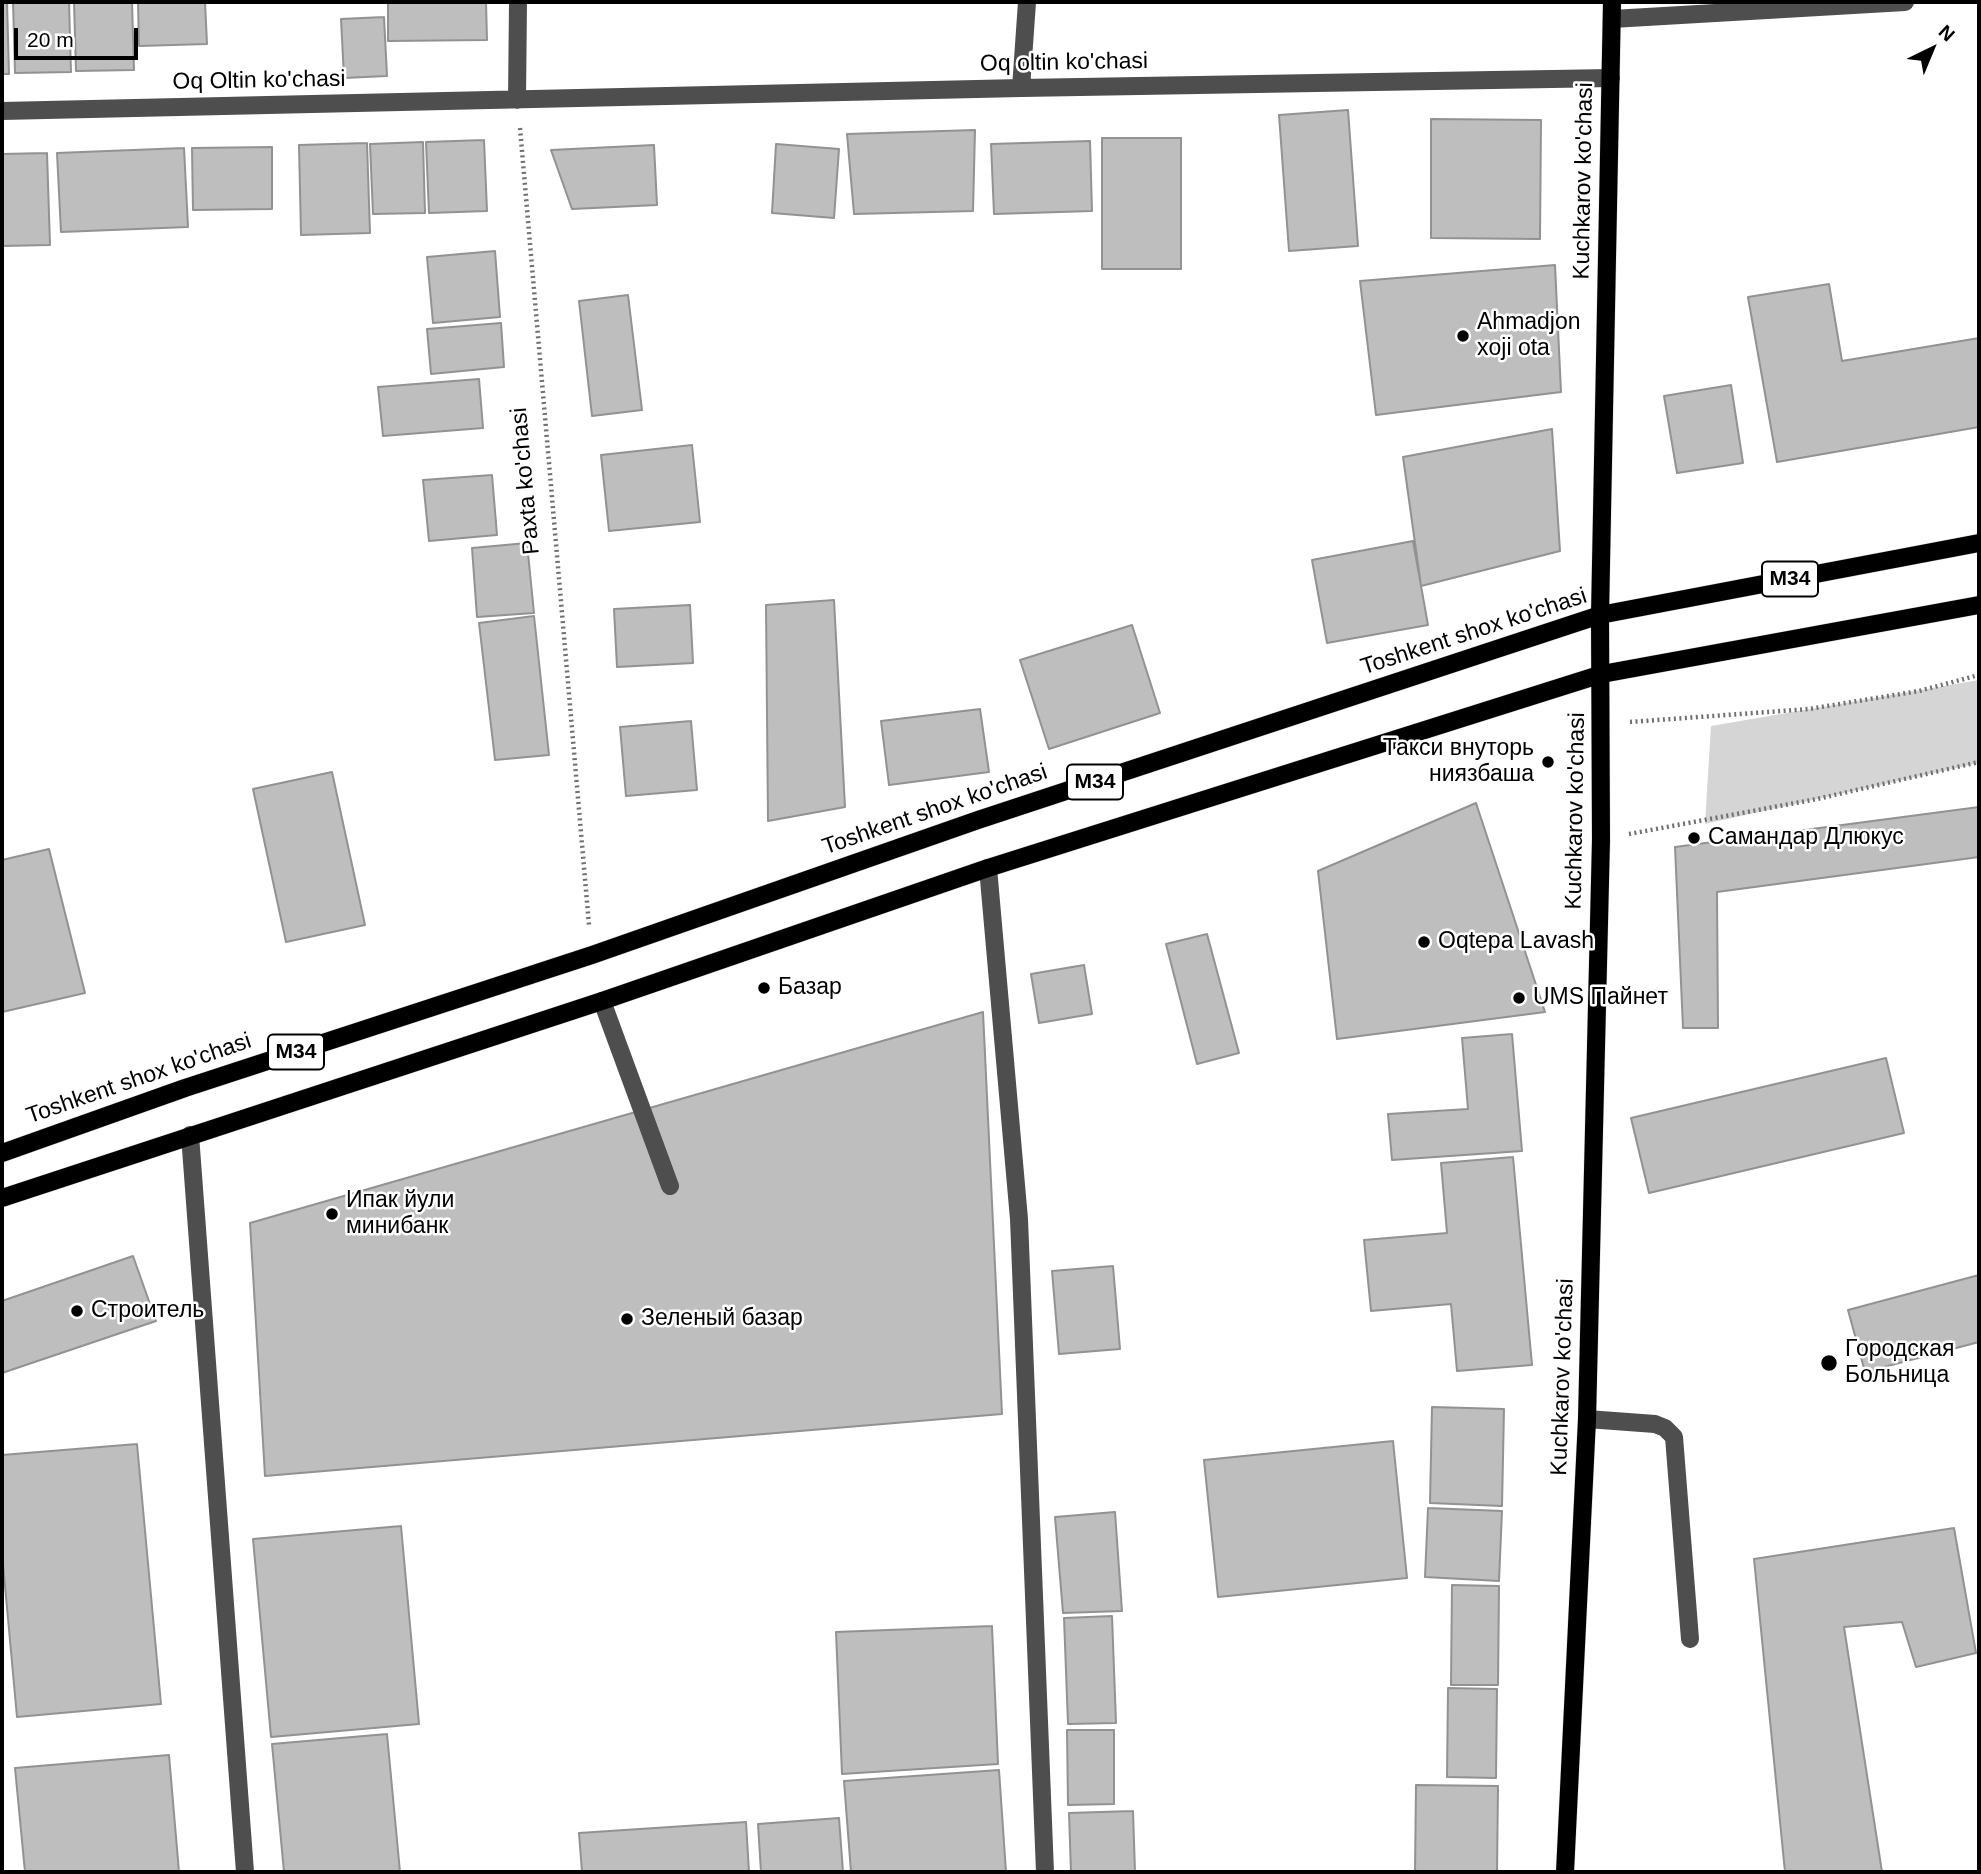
<!DOCTYPE html>
<meta charset="utf-8">
<style>
body{margin:0}
#map{position:relative;width:1981px;height:1874px;overflow:hidden;background:#fff;font-family:Arial,sans-serif}
canvas{display:block}
.frame{position:absolute;inset:0;border:4px solid #000;pointer-events:none}
.north{position:absolute;left:1897px;top:14px;width:70px;height:70px;-webkit-text-stroke:5px #fff;paint-order:stroke;rotate:43deg;font-size:19px;font-weight:700;line-height:28px;text-align:center;color:#000}
.north::after{content:'';display:block;margin:auto;width:24px;height:32px;background:#000;clip-path:polygon(50% 0,100% 100%,50% 72%,0 100%)}
.scale{position:absolute;left:14px;top:28px;width:124px;height:32px;box-sizing:border-box;border:4px solid #000;border-top:0;padding-left:9px;font-size:21px;line-height:24px;white-space:nowrap;color:#000;-webkit-text-stroke:5px #fff;paint-order:stroke}
</style>
<div id="map">
<canvas width="1981" height="1874"></canvas>
<div class="frame"></div>
<div class="north">N</div>
<div class="scale">20 m</div>
</div>
<script>
const ctx = document.querySelector('canvas').getContext('2d');
ctx.lineJoin = 'round';
function fillPath(path, color) {
  ctx.fillStyle = color;
  ctx.fill(path, 'evenodd');
}
function poly(rows) {
  const path = new Path2D();
  for (const r of rows) {
    path.moveTo(r[0], r[1]);
    for (let i = 2; i < r.length; i += 2) path.lineTo(r[i], r[i + 1]);
  }
  return path;
}
function strokePath(path, color, width, dash) {
  ctx.strokeStyle = color;
  ctx.lineWidth = width;
  ctx.lineCap = dash ? 'butt' : 'round';
  ctx.setLineDash(dash || []);
  ctx.stroke(path);
}
function drawText(font, color, halo, rows, align = 'center') {
  ctx.font = font + ' Arial,sans-serif';
  ctx.lineWidth = 5;
  ctx.setLineDash([]);
  ctx.textBaseline = 'middle';
  ctx.strokeStyle = halo;
  ctx.fillStyle = color;
  for (const [text, x, y, turn = 0] of rows) {
    ctx.save();
    ctx.translate(x, y);
    ctx.rotate((+turn || 0) * Math.PI / 180);
    ctx.textAlign = isNaN(turn) ? turn : align;
    if (halo) ctx.strokeText(text, 0, 0);
    ctx.fillText(text, 0, 0);
    ctx.restore();
  }
}
fillPath(poly([
 [1979,680,1979,763,1705,824,1711,726]
]), '#d5d5d5');
const building = poly([
 [2,2,7,2,9,74,2,74,2,2],
 [13,2,69,2,71,72,15,73,13,2],
 [74,2,132,2,134,70,76,71,74,2],
 [138,2,205,2,207,44,139,46,138,2],
 [388,2,486,2,487,40,388,41,388,2],
 [384,17,387,76,344,78,341,19,384,17],
 [1348,110,1358,246,1289,251,1279,115,1348,110],
 [1431,119,1541,120,1540,239,1431,238,1431,119],
 [975,130,973,211,854,214,847,134,975,130],
 [1102,138,1181,138,1181,269,1102,269,1102,138],
 [484,140,487,211,429,213,426,142,484,140],
 [1090,141,1092,211,994,214,991,144,1090,141],
 [423,142,425,213,373,214,370,144,423,142],
 [367,143,370,233,301,235,299,145,367,143],
 [776,144,839,149,834,218,772,213,776,144],
 [654,145,657,205,572,209,551,150,654,145],
 [272,147,272,209,193,210,192,148,272,147],
 [184,148,188,227,61,232,57,153,184,148],
 [47,153,50,245,2,246,2,154,47,153],
 [495,251,500,317,433,323,427,257,495,251],
 [1555,265,1561,392,1376,415,1360,281,1555,265],
 [1829,284,1842,361,1979,338,1979,427,1777,462,1748,297,1829,284],
 [628,295,642,410,592,416,579,301,628,295],
 [501,323,504,367,431,374,427,329,501,323],
 [479,379,483,428,383,436,378,387,479,379],
 [1731,385,1743,463,1677,473,1664,396,1731,385],
 [1552,429,1560,551,1421,586,1403,457,1552,429],
 [692,445,700,522,609,531,601,455,692,445],
 [492,475,497,535,429,541,423,480,492,475],
 [1413,541,1428,625,1327,643,1312,560,1413,541],
 [527,543,534,613,477,617,472,548,527,543],
 [834,600,845,807,768,821,766,605,834,600],
 [690,605,693,663,617,667,614,609,690,605],
 [534,616,549,755,495,760,479,623,534,616],
 [1132,625,1160,713,1049,749,1020,660,1132,625],
 [980,709,989,772,889,785,881,721,980,709],
 [691,721,697,790,626,796,620,727,691,721],
 [332,772,365,925,286,942,253,789,332,772],
 [1476,803,1545,1012,1337,1039,1318,871,1476,803],
 [1979,807,1979,857,1717,892,1718,1028,1683,1028,1675,847,1979,807],
 [49,849,85,993,2,1012,2,860,49,849],
 [1207,934,1239,1053,1197,1064,1166,944,1207,934],
 [1084,965,1092,1014,1039,1023,1031,974,1084,965],
 [983,1012,1002,1414,265,1476,250,1223,983,1012],
 [1512,1034,1522,1151,1392,1160,1388,1114,1468,1109,1462,1038,1512,1034],
 [1886,1058,1904,1133,1649,1193,1631,1118,1886,1058],
 [1513,1157,1532,1365,1457,1371,1451,1304,1371,1311,1364,1240,1447,1233,1441,1163,1513,1157],
 [133,1256,156,1321,2,1373,2,1301,133,1256],
 [1113,1266,1120,1349,1059,1354,1052,1271,1113,1266],
 [1979,1275,1979,1342,1865,1372,1848,1310,1979,1275],
 [1432,1407,1504,1409,1502,1506,1430,1503,1432,1407],
 [1393,1441,1407,1578,1218,1597,1204,1460,1393,1441],
 [137,1444,161,1704,17,1717,2,1553,2,1455,137,1444],
 [1428,1508,1502,1511,1499,1581,1425,1577,1428,1508],
 [1115,1512,1122,1611,1063,1613,1055,1517,1115,1512],
 [401,1526,419,1724,271,1737,253,1539,401,1526],
 [1954,1528,1976,1653,1916,1667,1902,1622,1844,1627,1882,1872,1785,1872,1754,1559,1954,1528],
 [1452,1585,1499,1586,1498,1685,1451,1685,1452,1585],
 [1112,1616,1116,1723,1068,1724,1064,1618,1112,1616],
 [992,1626,998,1764,842,1774,836,1632,992,1626],
 [1448,1688,1497,1689,1496,1778,1447,1777,1448,1688],
 [1067,1730,1114,1730,1114,1804,1068,1805,1067,1730],
 [387,1734,400,1872,284,1872,272,1744,387,1734],
 [169,1755,179,1872,25,1872,15,1768,169,1755],
 [999,1770,1006,1872,851,1872,844,1781,999,1770],
 [1416,1785,1498,1786,1497,1872,1415,1872,1416,1785],
 [1133,1811,1135,1872,1071,1872,1069,1813,1133,1811],
 [839,1818,843,1872,761,1872,758,1824,839,1818],
 [746,1822,749,1872,582,1872,579,1833,746,1822]
]);
fillPath(building, '#bebebe');
strokePath(building, '#929292', 2);
const major = poly([
 [2,1153,185,1088,592,955,978,820,1600,615,1979,543],
 [2,1198,602,1001,988,868,1602,674,1979,605],
 [1565,1872,1587,1419,1601,840,1600,615,1612,2]
]);
strokePath(major, '#dbdbdb', 19);
strokePath(poly([
 [520,128,589,925],
 [1630,722,1809,709,1919,691,1979,675],
 [1629,834,1817,799,1979,762]
]), '#707070', 4.5, [2, 3.5]);
strokePath(poly([
 [1612,19,1905,2],
 [1021,88,1027,2],
 [517,100,518,2],
 [2,111,1021,88,1611,78],
 [988,868,1019,1219,1045,1872],
 [602,1001,670,1186],
 [190,1135,245,1872],
 [1587,1419,1655,1424,1665,1428,1674,1437,1690,1639]
]), '#4e4e4e', 18);
strokePath(major, '#000', 18);
for (const [x, y, r, color] of [
 [1463,336,7,"#000"],
 [1548,762,7,"#000"],
 [1694,838,7,"#000"],
 [1424,942,7,"#000"],
 [764,988,7,"#000"],
 [1519,998,7,"#000"],
 [332,1214,7,"#000"],
 [77,1311,7,"#000"],
 [627,1319,7,"#000"],
 [1829,1363,9,"#000"]
]) {
  const dot = new Path2D();
  dot.arc(x, y, r, 0, 2 * Math.PI);
  ctx.fillStyle = color;
  ctx.fill(dot);
  strokePath(dot, '#fff', 2.5);
}
for (const [x, y, w] of [
 [1790,579,56],
 [1095,782,56],
 [296,1052,56]
]) {
  const box = new Path2D();
  box.roundRect(x - w / 2, y - 17.5, w, 35, 5);
  ctx.fillStyle = '#fff';
  ctx.fill(box);
  strokePath(box, '#000', 2);
}
drawText('bold 21px', '#000', null, [
 ["M34",1790,579],
 ["M34",1095,782],
 ["M34",296,1052]
]);
drawText('23px', '#000', '#fff', [
 ["Oq oltin ko'chasi",1064,63,-1],
 ["Oq Oltin ko'chasi",259,81,-1],
 ["Kuchkarov ko'chasi",1584,181,-89],
 ["Paxta ko'chasi",526,481,-95],
 ["Toshkent shox ko'chasi",1474,632,-18],
 ["Toshkent shox ko'chasi",935,810,-19],
 ["Kuchkarov ko'chasi",1576,811,-89],
 ["Toshkent shox ko'chasi",139,1079,-19],
 ["Kuchkarov ko'chasi",1563,1377,-88]
]);
drawText('23px', '#000', '#fff', [
 ["Ahmadjon",1477,323],
 ["xoji ota",1477,349],
 ["Такси внуторь",1534,749,"right"],
 ["ниязбаша",1534,775,"right"],
 ["Самандар Длюкус",1708,838],
 ["Oqtepa Lavash",1438,942],
 ["Базар",778,988],
 ["UMS Пайнет",1533,998],
 ["Ипак йули",346,1201],
 ["минибанк",346,1227],
 ["Строитель",91,1311],
 ["Зеленый базар",641,1319],
 ["Городская",1845,1350],
 ["Больница",1845,1376]
], 'left');
</script>
